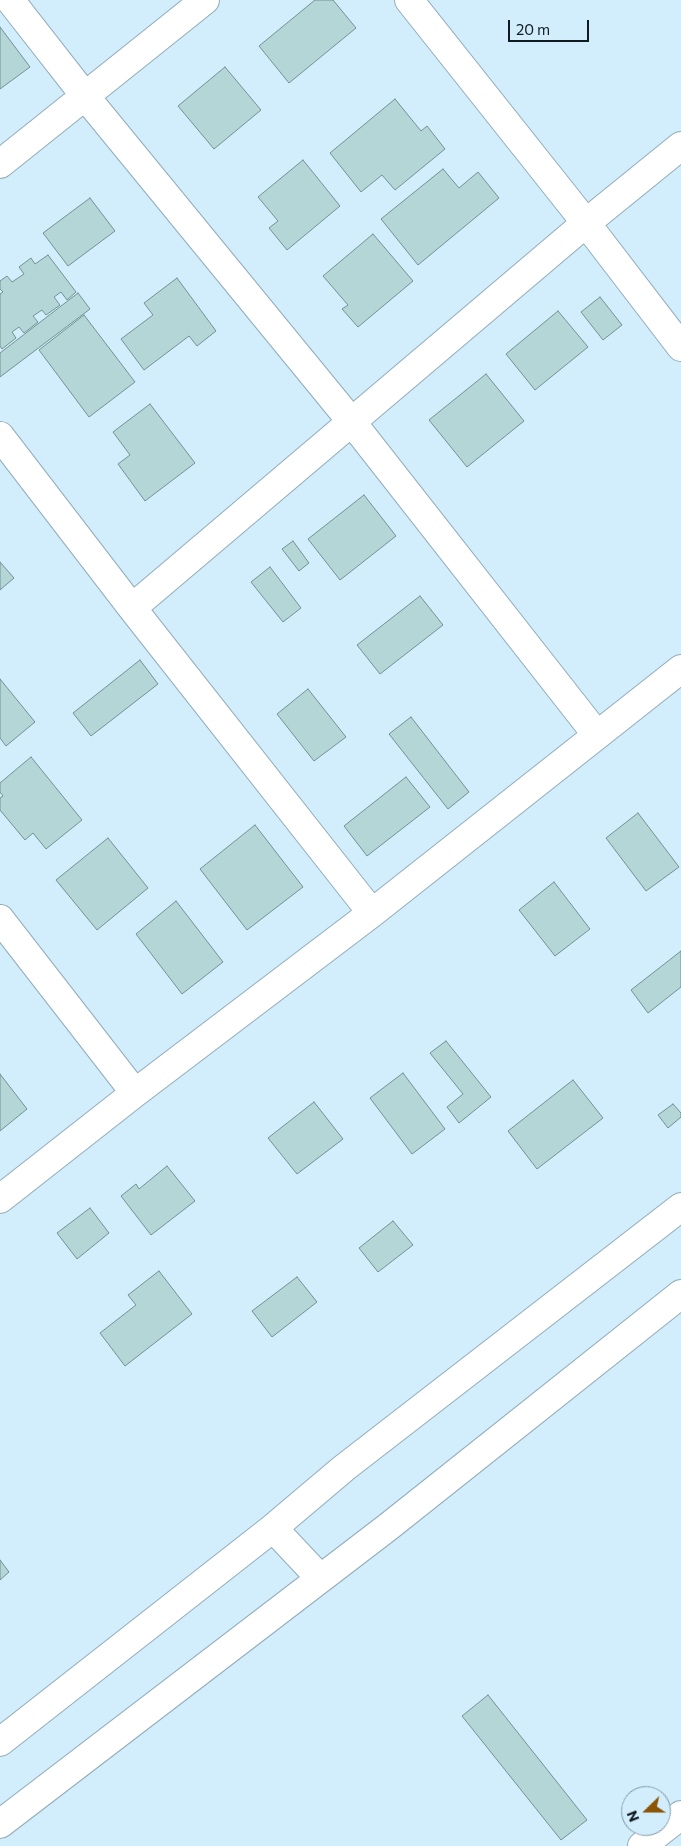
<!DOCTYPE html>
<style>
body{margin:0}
#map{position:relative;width:681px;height:1846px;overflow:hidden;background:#d2edfc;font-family:Commissioner,sans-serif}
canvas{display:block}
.north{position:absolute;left:621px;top:1786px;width:50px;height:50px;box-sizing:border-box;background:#d2edfc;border:1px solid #8499a4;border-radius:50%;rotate:248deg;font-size:14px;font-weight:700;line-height:20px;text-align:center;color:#101a1f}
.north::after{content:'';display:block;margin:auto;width:18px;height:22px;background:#8b5406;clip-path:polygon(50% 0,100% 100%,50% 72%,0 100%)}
.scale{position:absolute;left:508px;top:20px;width:81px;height:22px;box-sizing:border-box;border:2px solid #101a1f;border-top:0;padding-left:6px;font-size:15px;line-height:18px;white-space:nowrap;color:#101a1f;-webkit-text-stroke:4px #d2edfc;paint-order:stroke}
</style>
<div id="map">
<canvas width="681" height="1846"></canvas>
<div class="north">N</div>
<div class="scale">20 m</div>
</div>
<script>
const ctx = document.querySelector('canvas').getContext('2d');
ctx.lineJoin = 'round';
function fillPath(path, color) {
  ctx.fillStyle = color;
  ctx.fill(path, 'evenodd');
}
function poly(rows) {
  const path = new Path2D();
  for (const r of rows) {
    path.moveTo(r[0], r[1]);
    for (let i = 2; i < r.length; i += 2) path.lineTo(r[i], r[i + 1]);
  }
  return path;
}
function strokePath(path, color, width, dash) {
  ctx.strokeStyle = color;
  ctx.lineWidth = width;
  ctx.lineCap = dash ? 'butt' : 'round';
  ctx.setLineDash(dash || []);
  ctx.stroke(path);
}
const building = poly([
 [315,0,333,0,356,28,289,83,259,46,315,0],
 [0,27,30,67,0,89,0,27],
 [225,67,261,110,214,149,178,106,225,67],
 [395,99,421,131,427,126,445,149,395,190,382,175,361,192,330,153,395,99],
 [303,160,340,206,287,250,269,228,278,221,258,197,303,160],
 [443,169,459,188,478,172,499,198,418,265,381,219,443,169],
 [90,198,115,231,68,266,43,233,90,198],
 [373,234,413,281,358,327,342,309,348,305,323,276,373,234],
 [48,255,76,292,67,300,61,292,54,297,60,305,46,315,42,310,33,316,38,322,24,333,19,327,12,332,16,338,2,349,0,346,0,294,3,292,0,289,0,281,7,276,12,282,24,274,19,267,31,258,35,264,48,255],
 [177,278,216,331,197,346,189,336,144,370,121,339,153,315,144,303,177,278],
 [78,293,90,309,0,377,0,353,78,293],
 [600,297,622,325,603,340,581,312,600,297],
 [558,311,588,347,535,390,506,354,558,311],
 [84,315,135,382,89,417,39,350,84,315],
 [486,374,524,421,467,467,429,420,486,374],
 [150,404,195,463,145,501,118,464,130,455,113,432,150,404],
 [364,495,396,536,340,580,308,539,364,495],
 [293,541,309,563,299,571,282,549,293,541],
 [0,562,14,578,0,590,0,562],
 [270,567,301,608,283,622,251,582,270,567],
 [420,596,443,625,380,674,357,645,420,596],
 [140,660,158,684,91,736,73,713,140,660],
 [0,679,35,722,6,746,0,738,0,679],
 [308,689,346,737,314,761,277,714,308,689],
 [411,717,469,792,448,809,389,734,411,717],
 [31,757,82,820,46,849,33,833,25,840,0,810,0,798,3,796,0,792,0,783,31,757],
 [406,777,430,807,367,856,344,826,406,777],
 [638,813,679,867,646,891,606,838,638,813],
 [255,825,303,887,247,930,200,869,255,825],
 [108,838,148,888,97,930,56,880,108,838],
 [554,882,590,929,555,956,519,910,554,882],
 [176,901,223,962,182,994,136,934,176,901],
 [681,951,681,987,648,1013,631,990,681,951],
 [446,1041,491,1097,459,1123,447,1107,463,1094,430,1053,446,1041],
 [403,1073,445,1129,412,1154,370,1098,403,1073],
 [0,1074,27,1109,0,1131,0,1074],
 [573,1080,603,1118,537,1169,508,1131,573,1080],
 [314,1102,343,1139,297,1174,268,1138,314,1102],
 [673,1104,681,1113,681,1117,668,1128,658,1115,673,1104],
 [167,1166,195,1201,151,1235,121,1196,136,1184,139,1189,167,1166],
 [90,1208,109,1233,77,1259,57,1233,90,1208],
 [393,1221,413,1245,378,1272,359,1248,393,1221],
 [159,1271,192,1314,125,1366,100,1333,136,1305,128,1295,159,1271],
 [297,1277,317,1302,272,1337,252,1311,297,1277],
 [0,1560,9,1572,0,1580,0,1560],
 [488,1695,587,1820,561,1840,462,1716,488,1695]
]);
fillPath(building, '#b5d6d7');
strokePath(building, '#729192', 1);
const minor = poly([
 [10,0,85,96,351,421,597,735],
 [409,0,586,223,681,347],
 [0,164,205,0],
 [0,436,132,608,372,913],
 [132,608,586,223,681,146],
 [0,919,135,1093],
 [0,1199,135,1093,372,913,681,669],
 [273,1528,320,1578],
 [0,1742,273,1528,344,1468,681,1207],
 [0,1824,388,1527,681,1294],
 [642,1846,681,1815]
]);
strokePath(minor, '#92acba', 30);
strokePath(minor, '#fff', 28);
</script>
